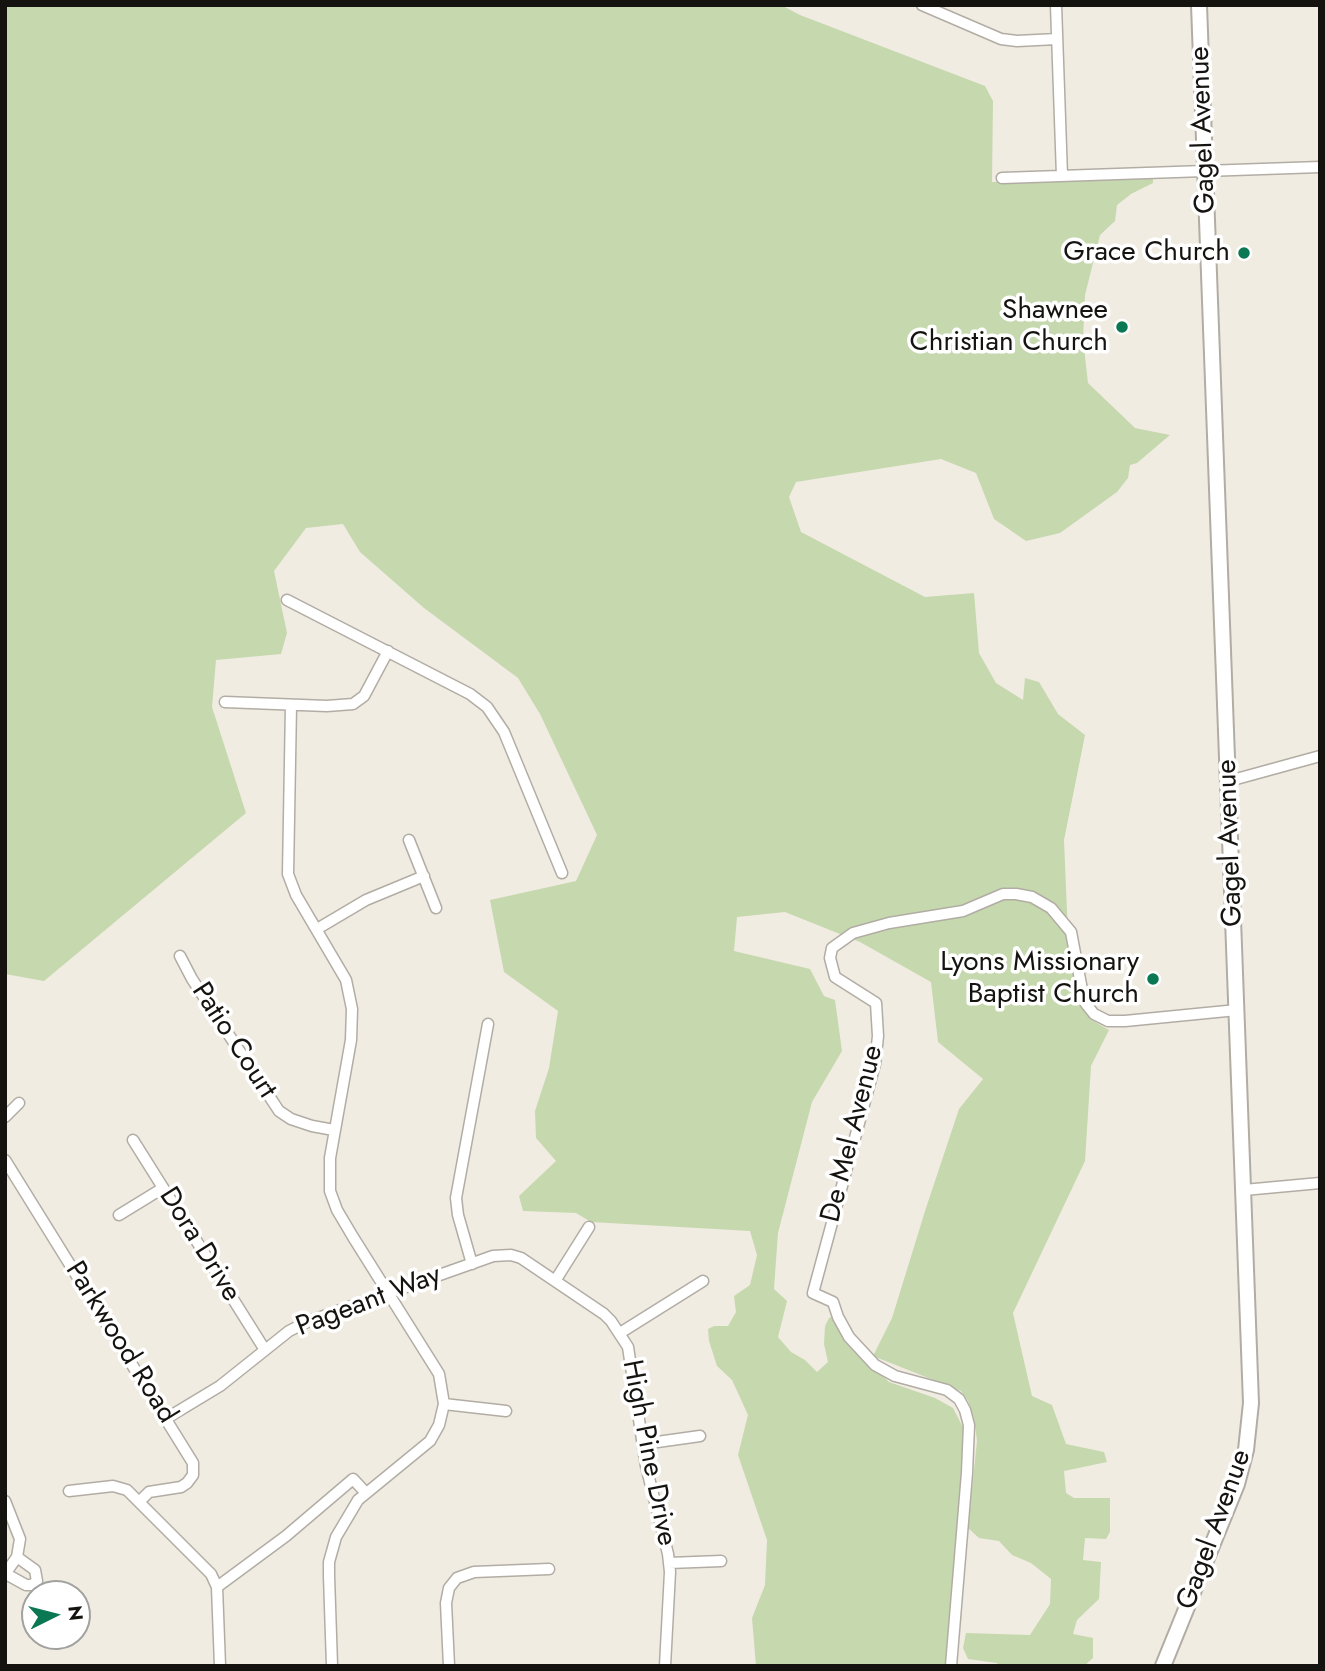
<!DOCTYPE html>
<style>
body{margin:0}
#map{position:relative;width:1325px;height:1671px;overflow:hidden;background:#f1ece2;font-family:Jost,sans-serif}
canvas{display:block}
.frame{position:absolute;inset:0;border:7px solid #141310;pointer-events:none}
.north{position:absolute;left:21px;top:1580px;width:70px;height:70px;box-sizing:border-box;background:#fff;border:2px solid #a1a19f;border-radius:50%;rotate:84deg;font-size:19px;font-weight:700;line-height:28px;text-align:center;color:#141310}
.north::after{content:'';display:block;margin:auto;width:24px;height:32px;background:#0a7853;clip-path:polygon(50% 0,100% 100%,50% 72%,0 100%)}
</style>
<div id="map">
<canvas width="1325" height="1671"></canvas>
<div class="frame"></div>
<div class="north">N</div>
</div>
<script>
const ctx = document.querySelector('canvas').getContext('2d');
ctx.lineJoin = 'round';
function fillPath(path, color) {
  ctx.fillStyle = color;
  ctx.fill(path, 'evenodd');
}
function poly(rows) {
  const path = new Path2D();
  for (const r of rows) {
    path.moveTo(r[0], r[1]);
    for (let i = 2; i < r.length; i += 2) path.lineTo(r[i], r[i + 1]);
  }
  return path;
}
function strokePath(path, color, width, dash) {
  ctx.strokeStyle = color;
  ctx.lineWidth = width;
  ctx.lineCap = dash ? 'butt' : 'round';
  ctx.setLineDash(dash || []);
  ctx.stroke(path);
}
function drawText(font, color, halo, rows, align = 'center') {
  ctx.font = font + ' Jost,sans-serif';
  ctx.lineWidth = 7;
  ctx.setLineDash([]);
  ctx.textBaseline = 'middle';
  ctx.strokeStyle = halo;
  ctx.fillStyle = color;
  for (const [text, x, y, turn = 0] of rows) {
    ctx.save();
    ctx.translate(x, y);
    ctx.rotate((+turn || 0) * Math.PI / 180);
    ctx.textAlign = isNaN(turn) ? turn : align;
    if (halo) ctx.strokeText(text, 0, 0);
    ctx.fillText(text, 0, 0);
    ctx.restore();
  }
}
fillPath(poly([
 [5,5,781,5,800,15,985,86,993,101,992,182,1153,177,1153,183,1131,194,1117,205,1115,221,1100,235,1085,295,1083,339,1088,383,1135,428,1170,435,1137,463,1130,465,1128,478,1117,492,1060,533,1026,541,994,519,976,473,941,459,796,482,789,497,801,532,925,597,974,593,979,653,996,683,1023,700,1025,678,1039,682,1058,714,1085,735,1064,840,1069,959,1090,1019,1109,1030,1091,1066,1085,1161,1013,1313,1032,1396,1052,1405,1066,1444,1104,1452,1107,1462,1064,1471,1066,1493,1074,1498,1110,1498,1110,1532,1106,1539,1085,1538,1083,1560,1101,1562,1099,1599,1077,1620,1073,1634,1093,1638,1093,1658,1084,1666,998,1666,997,1663,968,1659,963,1648,966,1633,1030,1635,1050,1604,1051,1579,1031,1563,1012,1555,999,1541,979,1538,968,1528,977,1441,974,1418,968,1401,961,1391,873,1356,892,1318,926,1208,959,1109,983,1079,938,1042,931,982,860,942,785,912,737,917,734,951,810,969,824,996,835,1000,842,1051,812,1102,778,1233,774,1289,787,1301,778,1337,791,1352,805,1360,817,1372,828,1362,824,1344,825,1326,829,1318,834,1316,848,1341,889,1382,935,1398,953,1408,966,1433,946,1666,756,1666,752,1618,765,1585,767,1540,738,1455,748,1415,732,1380,717,1366,709,1341,708,1329,714,1326,728,1326,736,1312,734,1296,750,1285,757,1255,750,1231,591,1222,576,1213,523,1211,519,1196,556,1161,536,1138,535,1111,549,1068,558,1011,504,972,490,900,576,881,597,835,540,714,518,678,424,608,360,552,343,524,306,528,274,571,287,633,281,654,216,660,212,707,246,813,44,981,5,974]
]), '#c6d8ae');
const street = poly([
 [922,5,1001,39,1017,41,1057,39],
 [1056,5,1062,176],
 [1002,178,1320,167],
 [287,600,470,694,487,707,504,732,562,873],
 [225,702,327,706,353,704,364,696,388,651],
 [291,705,288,874,296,895,346,980,352,1009,351,1040,330,1158,330,1191,337,1210,353,1237,439,1374,444,1404,439,1425,430,1441,358,1500,336,1537,329,1562,329,1576,332,1666],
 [1229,781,1320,756],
 [409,840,436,908],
 [317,929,366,900,424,876],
 [180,956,192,979,279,1111,291,1119,312,1126,334,1130],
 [5,1117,19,1103],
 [133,1140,265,1350],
 [5,1160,193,1463,193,1475,187,1483,181,1487,149,1492,140,1501],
 [1244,1190,1320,1183],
 [119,1215,163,1188],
 [472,1264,458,1215,456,1198,488,1024],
 [555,1281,589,1227],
 [620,1333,703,1281],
 [444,1404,506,1411],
 [167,1418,220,1386,289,1331,307,1322,493,1256,511,1255,521,1258,604,1314,611,1321,628,1347,646,1466,668,1554,670,1572,665,1666],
 [643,1444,700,1436],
 [69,1491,113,1486,127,1490,211,1574,217,1587,220,1666],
 [5,1501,20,1539,17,1557,5,1574],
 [669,1563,721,1561],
 [6,1574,26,1585,32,1585,37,1581,35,1570,17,1557],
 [217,1587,286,1536,353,1479,366,1493],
 [449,1666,446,1603,449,1588,457,1578,474,1572,549,1569],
 [951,1666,967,1473,969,1425,965,1410,959,1399,947,1390,895,1376,875,1365,849,1337,838,1317,833,1302,813,1293,875,1064,878,1036,876,1003,835,977,830,958,832,948,853,933,889,923,963,911,1003,894,1016,894,1032,897,1051,908,1071,932,1083,995,1086,1004,1094,1014,1108,1021,1125,1021,1237,1010]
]);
const secondary = poly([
 [1163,1666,1237,1484,1246,1450,1251,1403,1199,5]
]);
strokePath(street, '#b2ada4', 13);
strokePath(secondary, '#b2ada4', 18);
strokePath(street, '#fff', 10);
strokePath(secondary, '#fff', 14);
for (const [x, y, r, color] of [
 [1244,253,7,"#0a7853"],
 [1122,327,7,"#0a7853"],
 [1153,979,7,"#0a7853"]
]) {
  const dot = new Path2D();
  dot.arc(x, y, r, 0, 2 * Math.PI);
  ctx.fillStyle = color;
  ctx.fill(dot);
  strokePath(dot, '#fff', 2.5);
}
drawText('28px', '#141310', '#fff', [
 ["Gagel Avenue",1204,130,-92],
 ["Gagel Avenue",1231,843,-92],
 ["Patio Court",233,1041,57],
 ["De Mel Avenue",853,1134,-76],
 ["Dora Drive",199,1245,58],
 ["Pageant Way",369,1302,-21],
 ["Parkwood Road",120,1343,58],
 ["High Pine Drive",648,1453,79],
 ["Gagel Avenue",1215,1530,-70]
]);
drawText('28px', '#141310', '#fff', [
 ["Grace Church",1230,253],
 ["Shawnee",1108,311],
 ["Christian Church",1108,343],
 ["Lyons Missionary",1139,963],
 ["Baptist Church",1139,995]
], 'right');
</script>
